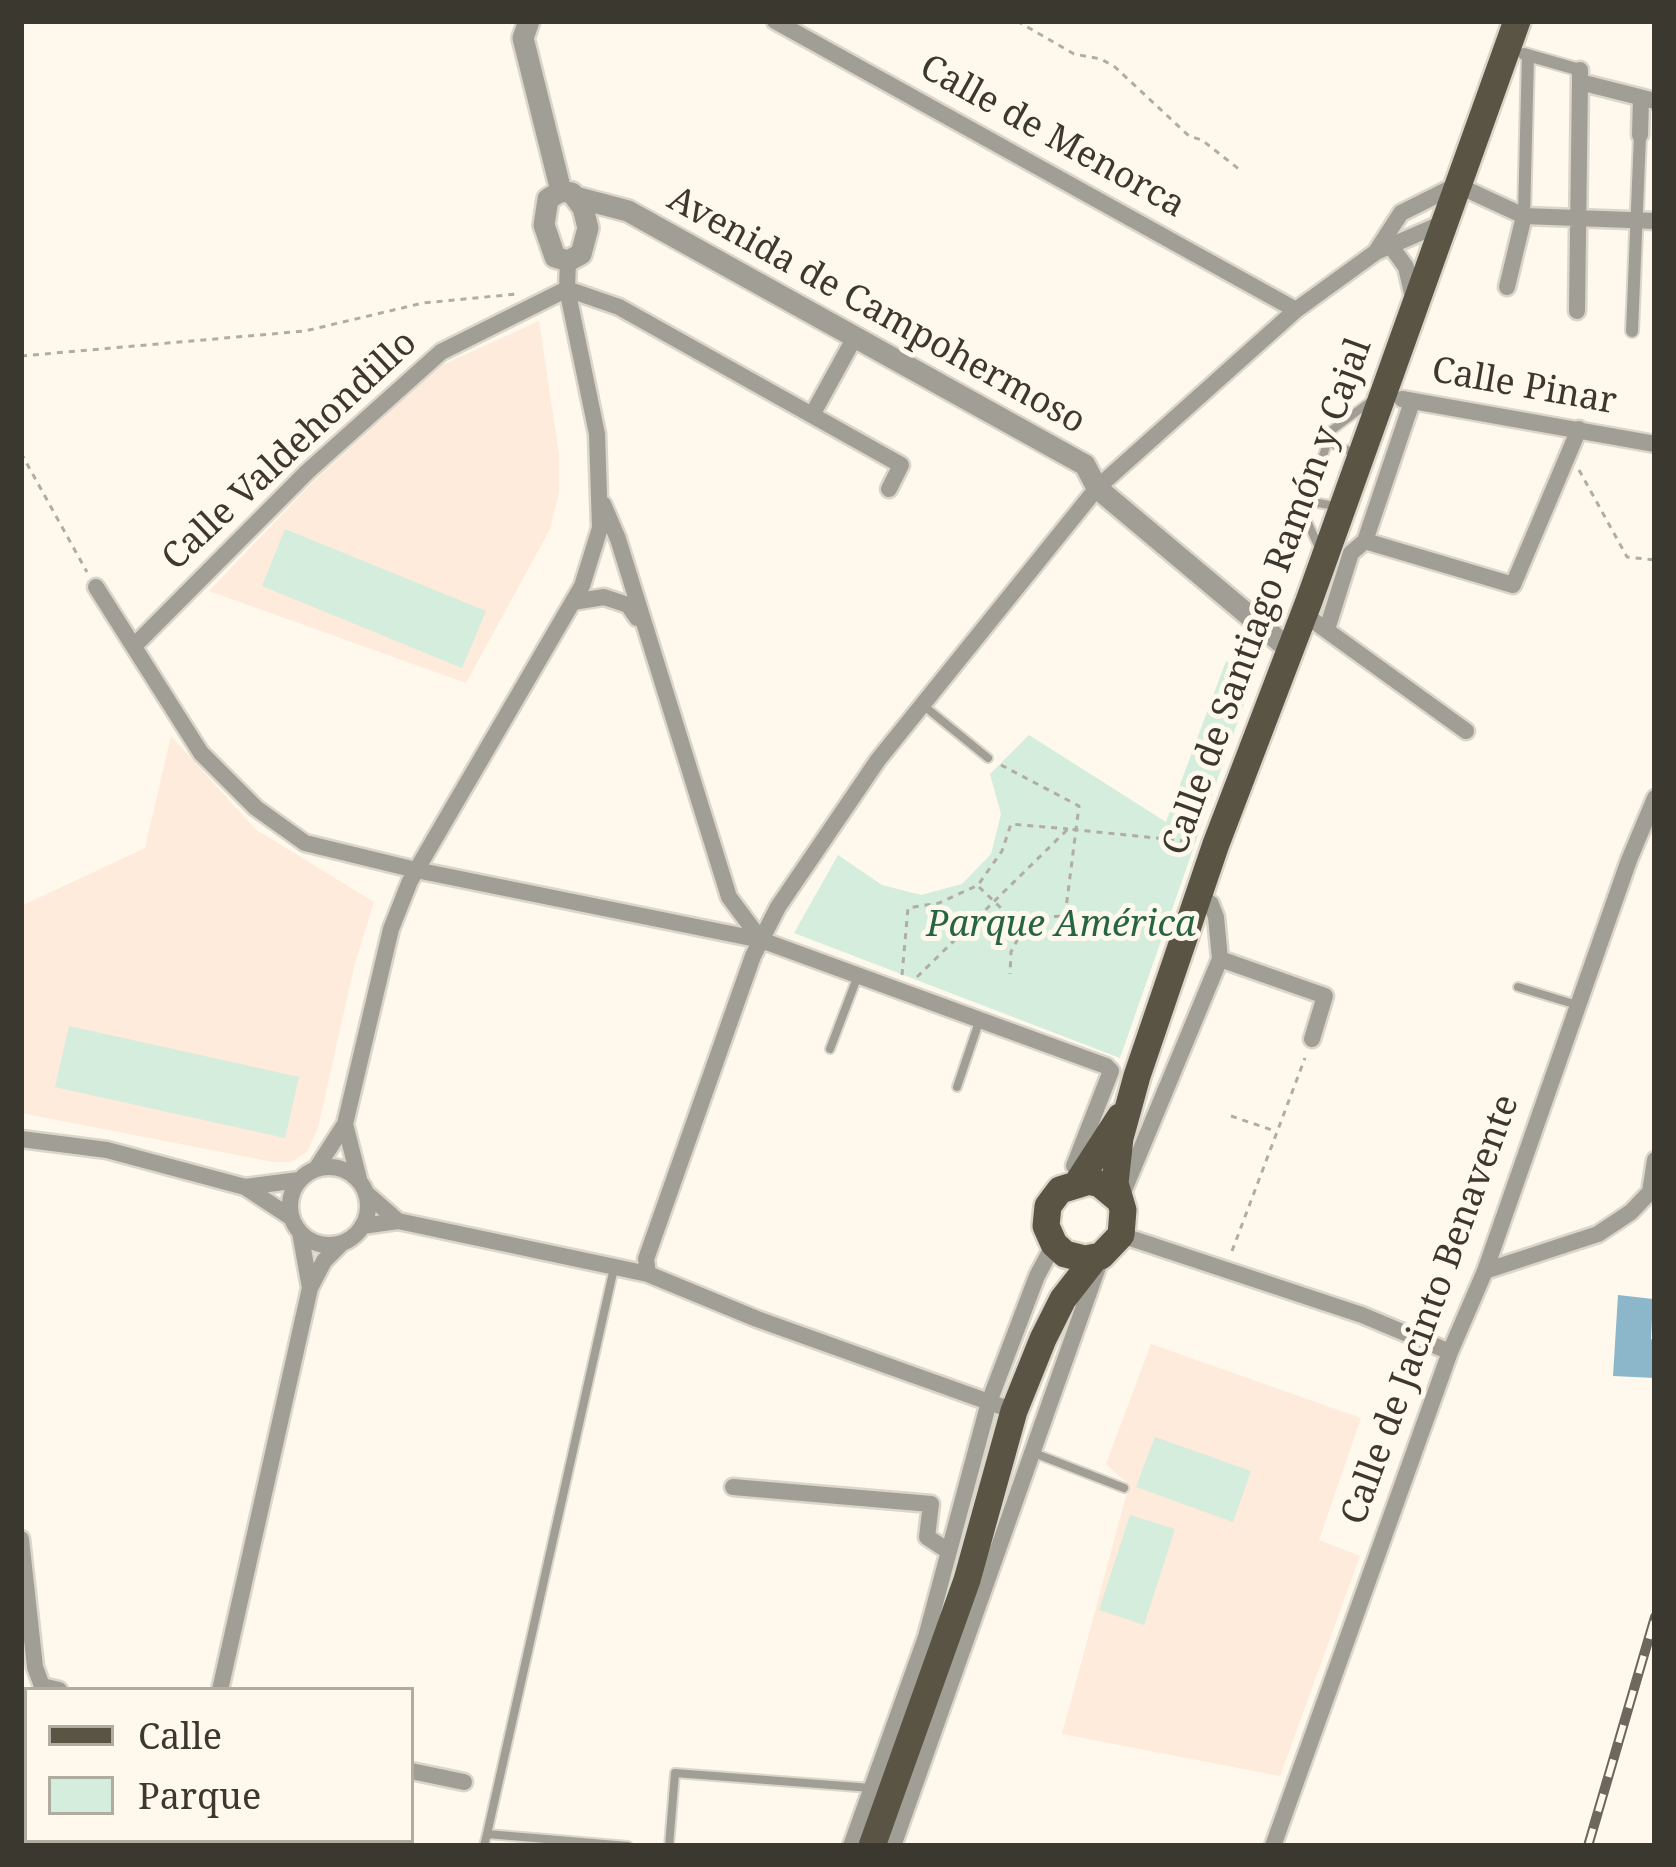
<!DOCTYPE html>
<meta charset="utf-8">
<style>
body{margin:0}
#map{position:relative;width:1676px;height:1867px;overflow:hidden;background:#fef9ec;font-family:"Noto Serif",serif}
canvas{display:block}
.frame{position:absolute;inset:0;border:24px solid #3b382f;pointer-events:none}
.legend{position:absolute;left:24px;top:1687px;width:390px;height:156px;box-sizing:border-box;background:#fef9ec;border:3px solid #b0aca0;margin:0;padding:15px 21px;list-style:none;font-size:36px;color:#3b382f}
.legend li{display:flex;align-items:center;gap:24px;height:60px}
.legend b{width:60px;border:3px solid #b0aca0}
</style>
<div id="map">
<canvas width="1676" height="1867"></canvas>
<div class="frame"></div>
<ul class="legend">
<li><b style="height:15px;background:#5a5444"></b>Calle</li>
<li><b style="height:33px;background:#d4eddd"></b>Parque</li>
</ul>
</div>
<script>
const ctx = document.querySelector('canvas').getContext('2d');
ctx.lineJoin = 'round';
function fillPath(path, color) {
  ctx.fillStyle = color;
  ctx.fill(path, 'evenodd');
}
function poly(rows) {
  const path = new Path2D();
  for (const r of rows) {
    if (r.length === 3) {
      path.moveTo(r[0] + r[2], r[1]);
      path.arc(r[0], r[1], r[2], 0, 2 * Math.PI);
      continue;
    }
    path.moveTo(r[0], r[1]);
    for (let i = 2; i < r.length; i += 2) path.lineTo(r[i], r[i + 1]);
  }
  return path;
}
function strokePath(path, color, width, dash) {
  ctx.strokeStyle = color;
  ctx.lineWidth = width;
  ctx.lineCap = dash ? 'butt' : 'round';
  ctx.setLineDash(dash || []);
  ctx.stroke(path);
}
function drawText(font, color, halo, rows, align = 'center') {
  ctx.font = font + ' "Noto Serif",serif';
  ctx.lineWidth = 10;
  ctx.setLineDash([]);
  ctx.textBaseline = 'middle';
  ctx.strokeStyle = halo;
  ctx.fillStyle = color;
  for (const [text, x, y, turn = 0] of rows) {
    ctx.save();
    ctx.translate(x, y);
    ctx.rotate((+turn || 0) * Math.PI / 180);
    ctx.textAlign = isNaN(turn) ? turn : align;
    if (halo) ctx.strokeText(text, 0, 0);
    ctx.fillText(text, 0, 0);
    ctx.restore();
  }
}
fillPath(poly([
 [539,321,559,455,559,492,550,529,466,683,209,591,314,481,442,365],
 [171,736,255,829,374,902,354,967,318,1128,307,1152,291,1162,273,1162,21,1113,21,906,145,848],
 [1151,1344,1361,1418,1319,1540,1360,1556,1280,1776,1062,1734,1129,1485,1106,1464]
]), '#feebdb');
fillPath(poly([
 [285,529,486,611,462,668,262,586],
 [1226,661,1253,678,1120,1058,794,933,838,855,882,885,921,895,962,884,991,854,1001,814,990,774,1029,735,1166,822],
 [69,1026,299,1077,285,1138,55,1087],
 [1155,1437,1251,1471,1233,1522,1136,1487],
 [1130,1515,1175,1529,1144,1625,1099,1610]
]), '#d4eddd');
fillPath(poly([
 [1618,1295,1653,1299,1651,1339,1655,1342,1655,1378,1613,1376]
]), '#8cb7ca');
const service = poly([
 [1328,442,1354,453],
 [1307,501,1335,506],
 [1320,550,1303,512,1332,430,1371,401],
 [924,706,988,758],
 [1518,987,1577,1005],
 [830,1049,857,978],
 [957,1087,979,1022],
 [614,1268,487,1834,628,1846],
 [1034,1453,1124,1488],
 [484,1846,487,1834],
 [669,1846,675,1773,871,1788]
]);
const pedestrian = poly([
 [1524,54,1580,70],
 [1524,216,1528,55],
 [1632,331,1640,135]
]);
const minor = poly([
 [775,21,1296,310],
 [1580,70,1580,82,1655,101],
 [1640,135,1641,98],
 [1390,245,1406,267,1414,302],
 [1377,250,1401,213,1457,185,1524,216,1655,221],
 [1507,287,1524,216],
 [1577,311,1580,82],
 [1402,399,1655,444],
 [1412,402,1365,541,1513,585,1579,429],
 [812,415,855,337],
 [603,504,618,539,729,897,761,940],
 [96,587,201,753,256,808,305,843,416,870,761,940,1106,1066,1111,1071,1074,1166],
 [573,602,604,597,628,605,637,618],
 [1304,614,1466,731],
 [1327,629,1351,553,1365,541],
 [134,646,307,472,441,352,567,289,619,307,901,465,889,489],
 [1220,959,1325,996,1312,1039],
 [345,1124,391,929,410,881,582,586,600,528,597,434,567,289,568,261],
 [21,1139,107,1150,245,1187],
 [329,1206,39],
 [316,1169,345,1124,359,1179],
 [1122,1195,1220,959,1216,917,1211,904,1199,895],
 [292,1218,245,1187,299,1180],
 [398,1221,648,1274],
 [362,1226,398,1221,366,1193],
 [300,1232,310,1288,324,1261,342,1243],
 [1121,1235,1362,1315,1450,1352],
 [1485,1271,1598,1234,1631,1212,1650,1192,1655,1160],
 [1014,1411,757,1319,648,1274,646,1259,753,956,778,907,878,760,1097,488,1296,310,1376,252,1443,223],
 [733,1487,931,1504],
 [931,1504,927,1537,948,1551],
 [21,1539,35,1667,42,1686,59,1690],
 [220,1690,310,1288],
 [411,1771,464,1782],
 [184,1846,185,1840],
 [851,1846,926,1637,989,1402,1037,1276,1054,1244],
 [893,1846,1099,1264],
 [1273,1846,1450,1352,1485,1271,1629,860,1655,798]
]);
const tertiary = poly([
 [529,21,523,38,561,191],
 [561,191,572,193,583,208,588,228,581,254,568,261,555,257,544,225,548,199,561,191],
 [575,197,628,211,1085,465,1097,488,1290,650]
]);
const primary = poly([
 [1078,1182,1120,1117],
 [1118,1199,1100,1184,1089,1181,1060,1190,1048,1206,1046,1226,1054,1244,1065,1254,1085,1259,1101,1256,1121,1235,1123,1210,1115,1183,1120,1138,1137,1076,1216,844,1309,601,1517,21],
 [872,1846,967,1580,1014,1411,1043,1339,1063,1299,1095,1258]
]);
strokePath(service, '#dbd6ca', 12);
strokePath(pedestrian, '#dbd6ca', 16);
strokePath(minor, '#dbd6ca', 21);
strokePath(tertiary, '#dbd6ca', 26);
strokePath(primary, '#dbd6ca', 32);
strokePath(poly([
 [1017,21,1074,54,1101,59,1115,67,1189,136,1202,140,1240,170],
 [21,356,305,331,423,303,517,294],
 [21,453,87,572],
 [1579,470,1627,557,1655,560],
 [1001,765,1079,806,1065,916,1047,917,1023,929],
 [979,887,1023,929,1011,952,1010,974],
 [902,975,908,908,939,903,978,885,1002,851,1011,824,1068,829],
 [917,977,1068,829,1195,842],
 [1231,1116,1275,1131],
 [1232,1251,1305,1058]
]), '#b1ada2', 3, [6, 6]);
strokePath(service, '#a19e95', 8);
strokePath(pedestrian, '#a19e95', 12);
strokePath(minor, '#a19e95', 16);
strokePath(tertiary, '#a19e95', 21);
strokePath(primary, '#5a5444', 27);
const rail = poly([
 [1588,1846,1655,1617]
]);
strokePath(rail, '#6c685e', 10);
strokePath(rail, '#fef9ec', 6, [18]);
drawText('36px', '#3b382f', '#fef9ec', [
 ["Calle de Menorca",1052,137,29],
 ["Avenida de Campohermoso",876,311,29],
 ["Calle Pinar",1524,387,10],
 ["Calle Valdehondillo",290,451,-43],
 ["Calle de Santiago Ramón y Cajal",1268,597,-70],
 ["Calle de Jacinto Benavente",1431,1310,-70]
]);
drawText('italic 36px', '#276444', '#fef9ec', [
 ["Parque América",1061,926]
]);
</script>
